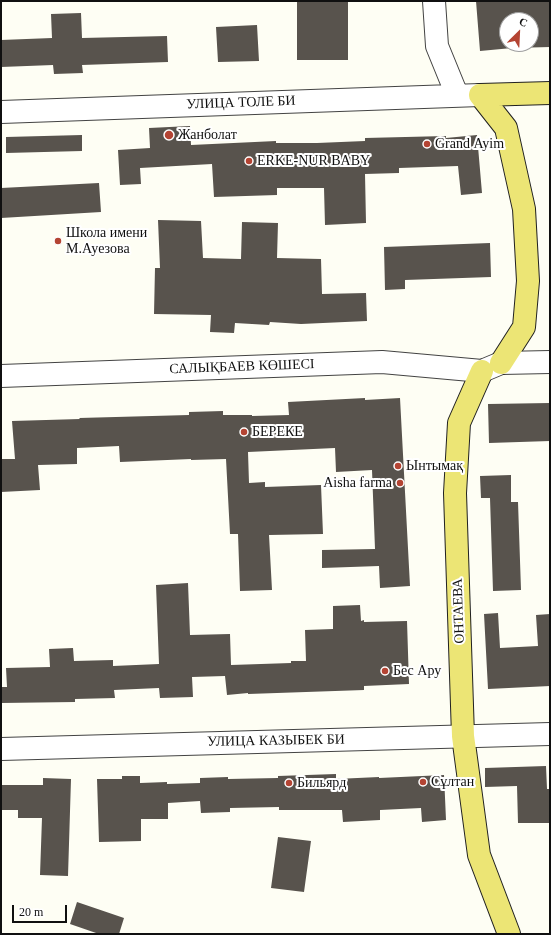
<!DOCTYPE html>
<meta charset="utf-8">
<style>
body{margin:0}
#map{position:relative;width:551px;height:935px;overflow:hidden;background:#fefef4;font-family:Georgia,serif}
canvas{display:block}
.frame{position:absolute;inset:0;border:2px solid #101010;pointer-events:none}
.north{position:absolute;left:499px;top:12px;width:40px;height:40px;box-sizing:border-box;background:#fff;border:1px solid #9f9f9f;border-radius:50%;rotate:24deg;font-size:11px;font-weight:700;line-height:16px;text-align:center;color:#101010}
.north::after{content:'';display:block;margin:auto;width:14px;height:18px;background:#b44433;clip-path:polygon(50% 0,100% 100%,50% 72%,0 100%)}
.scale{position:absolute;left:12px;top:905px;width:55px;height:18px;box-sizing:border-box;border:2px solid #101010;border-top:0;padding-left:5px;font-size:12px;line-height:14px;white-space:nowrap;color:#101010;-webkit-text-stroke:3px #fff;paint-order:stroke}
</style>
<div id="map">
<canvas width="551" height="935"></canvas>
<div class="frame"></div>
<div class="north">С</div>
<div class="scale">20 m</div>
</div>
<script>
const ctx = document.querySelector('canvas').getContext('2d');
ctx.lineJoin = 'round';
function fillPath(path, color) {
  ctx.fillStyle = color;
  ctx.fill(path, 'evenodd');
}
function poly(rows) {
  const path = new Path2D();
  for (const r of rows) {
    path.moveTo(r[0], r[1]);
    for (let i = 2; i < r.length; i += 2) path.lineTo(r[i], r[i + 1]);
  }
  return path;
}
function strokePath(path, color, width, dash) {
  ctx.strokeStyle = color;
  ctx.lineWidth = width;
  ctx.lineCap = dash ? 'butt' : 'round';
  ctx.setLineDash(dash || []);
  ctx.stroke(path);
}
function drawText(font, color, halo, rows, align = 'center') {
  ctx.font = font + ' Georgia,serif';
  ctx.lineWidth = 4;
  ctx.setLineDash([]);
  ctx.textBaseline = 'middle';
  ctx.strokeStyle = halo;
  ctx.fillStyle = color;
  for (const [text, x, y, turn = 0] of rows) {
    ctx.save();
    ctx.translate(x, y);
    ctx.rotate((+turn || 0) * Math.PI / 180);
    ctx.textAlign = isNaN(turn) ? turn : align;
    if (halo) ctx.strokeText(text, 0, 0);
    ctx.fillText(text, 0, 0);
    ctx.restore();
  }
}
fillPath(poly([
 [297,1,348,1,348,60,297,60],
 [476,1,550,1,550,47,512,48,480,51],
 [507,20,531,20,531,44,507,44],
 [81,13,82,38,167,36,168,62,82,65,83,73,54,74,53,65,1,67,1,40,52,38,51,14],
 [257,25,259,61,218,62,216,27],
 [190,126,191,145,276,141,276,143,317,143,365,141,365,138,446,136,446,138,477,135,482,193,461,195,458,166,399,168,399,173,365,174,366,223,325,225,324,188,277,188,277,195,214,197,212,164,140,168,141,184,120,185,118,150,150,148,149,128],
 [82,135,82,151,6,153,6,137],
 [99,183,101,212,1,218,1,188],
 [158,220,201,221,203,258,241,259,242,222,278,223,277,258,321,259,322,294,366,293,367,321,301,324,270,322,269,325,235,323,234,333,210,332,211,315,154,314,155,268,160,268],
 [490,243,491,277,405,280,405,289,385,290,384,247],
 [365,398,365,400,400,398,410,586,380,588,379,566,322,568,322,550,375,549,372,470,336,472,335,448,248,452,249,483,265,482,265,487,321,485,323,534,269,535,272,590,240,591,238,534,230,534,226,459,191,460,191,459,120,462,119,446,77,448,77,464,38,465,40,490,1,492,1,459,15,459,12,421,80,419,79,418,189,415,189,412,223,411,223,415,252,415,252,416,289,415,288,402],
 [550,403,550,441,489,443,488,404],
 [511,475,511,502,518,502,521,590,493,591,490,498,481,498,480,476],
 [188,583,190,635,230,634,231,665,291,663,291,661,306,661,305,630,333,629,333,606,360,605,361,621,364,620,364,622,407,621,409,684,364,686,364,690,248,694,248,693,227,695,225,676,192,677,193,697,160,698,159,688,114,690,115,698,75,699,75,702,1,703,1,687,7,687,6,668,50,667,49,649,73,648,74,661,113,660,113,666,159,664,156,585],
 [498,613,500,648,538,646,536,615,550,614,550,686,488,689,484,614],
 [546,766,547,789,550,789,550,823,518,823,517,786,485,787,485,768],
 [336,774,336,779,379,777,379,778,444,775,446,820,422,822,421,808,380,810,380,820,343,822,342,810,279,810,279,807,230,808,230,812,201,813,200,801,168,803,168,819,141,819,141,841,99,842,97,779,122,779,122,776,140,776,140,783,167,782,167,784,200,783,200,778,228,777,228,779,278,778,278,776],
 [43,778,71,779,68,876,40,875,42,818,18,818,18,810,1,810,1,785,43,785],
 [278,837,311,841,304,892,271,888],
 [77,902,124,918,119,934,99,934,70,924]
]), '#58534d');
const minor = poly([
 [434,1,437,46,457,95],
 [1,112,480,95],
 [1,376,382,362,482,371,501,363,550,362],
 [1,749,550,734]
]);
const major = poly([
 [480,95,506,128,524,209,528,281,524,327,501,363],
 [480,95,550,93],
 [482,371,459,423,455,493,463,736,479,855,509,934]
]);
strokePath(minor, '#434343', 24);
strokePath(major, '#212121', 24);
strokePath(minor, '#fff', 22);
strokePath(major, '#ece575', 22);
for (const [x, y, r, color] of [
 [169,135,5,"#b44433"],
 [427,144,4,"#b44433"],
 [249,161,4,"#b44433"],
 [58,241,4,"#b44433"],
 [244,432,4,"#b44433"],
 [398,466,4,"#b44433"],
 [400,483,4,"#b44433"],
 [385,671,4,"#b44433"],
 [423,782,4,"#b44433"],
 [289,783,4,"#b44433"]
]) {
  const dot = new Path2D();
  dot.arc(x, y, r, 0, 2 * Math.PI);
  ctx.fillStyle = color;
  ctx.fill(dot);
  strokePath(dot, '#fff', 1.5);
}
drawText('14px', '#101010', '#fff', [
 ["УЛИЦА ТОЛЕ БИ",241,103,-2],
 ["САЛЫҚБАЕВ КӨШЕСІ",242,367,-2],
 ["ОНТАЕВА",459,611,-92],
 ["УЛИЦА КАЗЫБЕК БИ",276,741,-1]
]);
drawText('14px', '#101010', '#fff', [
 ["Жанболат",178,135],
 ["Grand Ayim",435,144],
 ["ERKE-NUR BABY",257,161],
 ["Школа имени",66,233],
 ["М.Ауезова",66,249],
 ["БЕРЕКЕ",252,432],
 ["Ынтымақ",406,466],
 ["Aisha farma",392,483,"right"],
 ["Бес Ару",393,671],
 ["Сұлтан",431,782],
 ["Бильярд",297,783]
], 'left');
</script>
